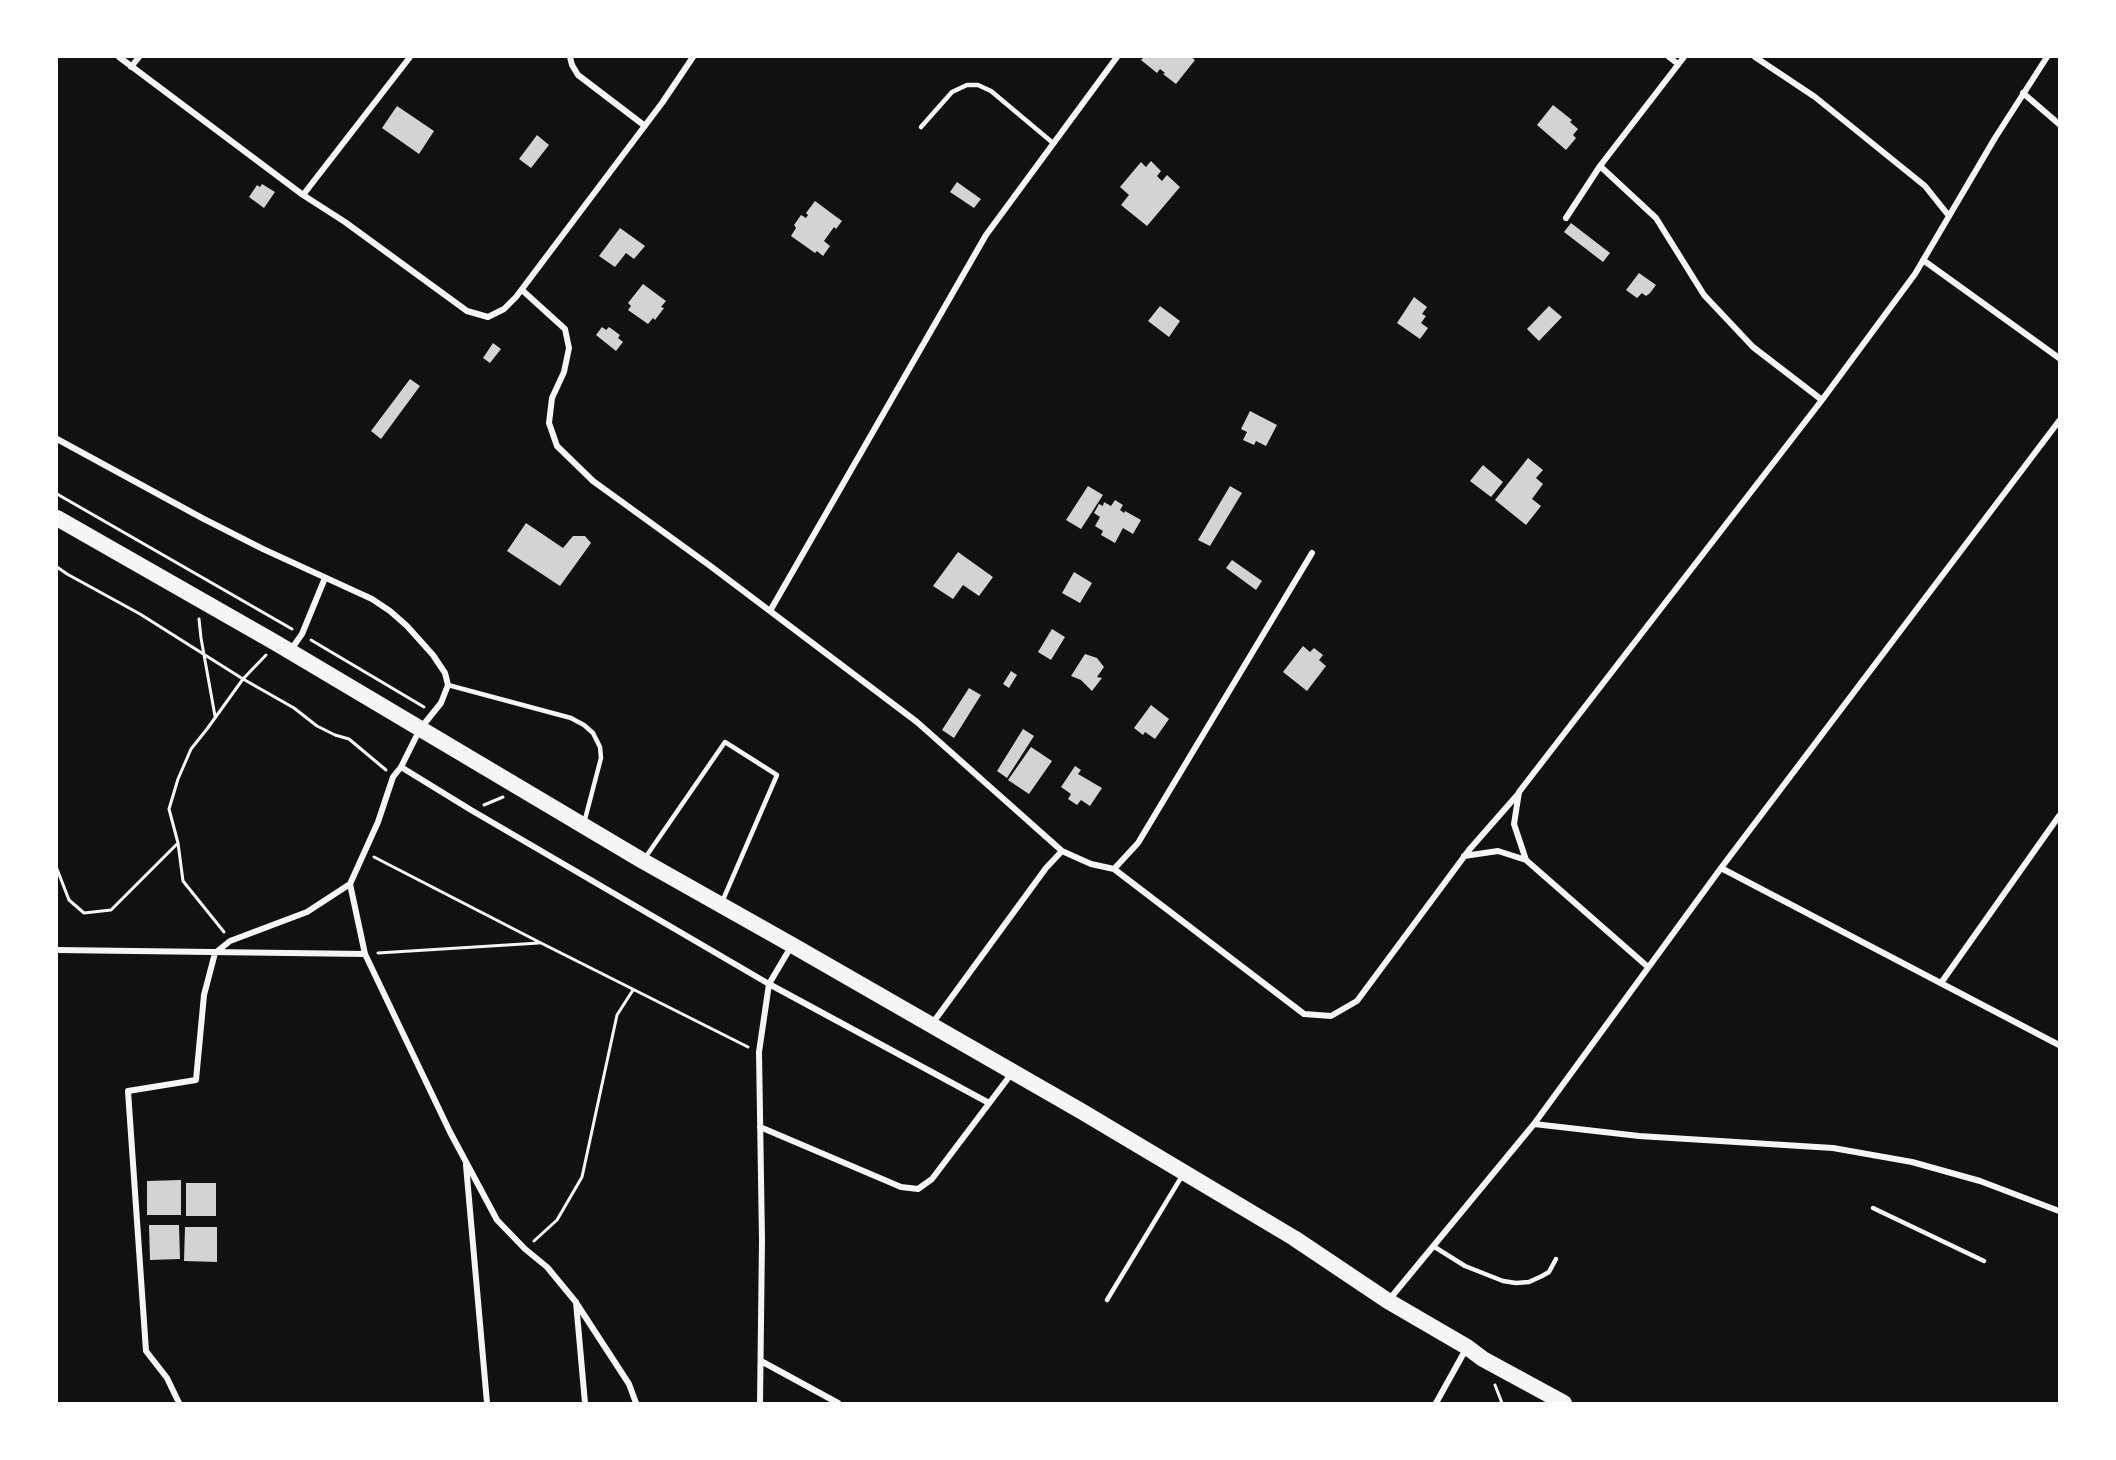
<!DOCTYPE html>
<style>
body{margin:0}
#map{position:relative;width:2116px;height:1460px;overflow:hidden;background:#111;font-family:Montserrat,sans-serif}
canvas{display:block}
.frame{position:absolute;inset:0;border:58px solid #fff;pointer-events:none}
</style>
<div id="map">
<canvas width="2116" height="1460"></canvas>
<div class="frame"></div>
</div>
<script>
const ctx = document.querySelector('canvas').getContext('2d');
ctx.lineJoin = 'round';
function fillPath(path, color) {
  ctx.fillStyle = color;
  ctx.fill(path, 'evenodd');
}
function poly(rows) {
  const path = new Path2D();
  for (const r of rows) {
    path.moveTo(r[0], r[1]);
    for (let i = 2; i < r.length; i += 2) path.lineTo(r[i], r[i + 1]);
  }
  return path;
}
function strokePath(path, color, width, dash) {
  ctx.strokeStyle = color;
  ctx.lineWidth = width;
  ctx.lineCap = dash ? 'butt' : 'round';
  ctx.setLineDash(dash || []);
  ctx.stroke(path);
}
fillPath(poly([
 [1144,57,1191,57,1195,60,1176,84,1163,74,1165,73,1160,69,1157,73,1141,60],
 [1553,105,1572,120,1570,122,1578,129,1573,135,1576,138,1566,150,1537,125],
 [397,106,434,131,419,154,382,128],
 [537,135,549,145,531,168,519,159],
 [1151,161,1161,171,1157,176,1162,181,1167,175,1180,187,1147,226,1121,205,1129,195,1120,187,1141,162,1146,167],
 [957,182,981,199,974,208,950,192],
 [262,184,275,192,264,208,249,197,257,185,260,187],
 [815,201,842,221,836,229,834,227,824,241,830,246,823,256,817,251,815,253,791,236,796,228,794,225,801,215,806,218,808,215,806,213],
 [1571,223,1610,253,1603,262,1564,232],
 [620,228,645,246,634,259,626,253,615,267,599,256],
 [1639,273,1656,285,1650,293,1646,296,1642,293,1637,298,1626,290],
 [643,284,666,301,661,307,664,308,655,320,653,318,648,324,628,310,631,306,628,303],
 [1414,297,1427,307,1422,314,1426,316,1421,323,1428,328,1420,339,1397,323],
 [1160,306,1180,321,1169,337,1148,321],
 [1549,306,1562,317,1539,341,1527,329],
 [602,327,606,330,609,327,620,335,618,338,623,342,616,351,596,335],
 [493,343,501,349,490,363,483,358],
 [410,379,420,386,381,439,371,431],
 [1250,411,1277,425,1266,446,1256,441,1254,445,1243,440,1247,432,1241,429],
 [1528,458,1543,470,1536,478,1543,484,1532,499,1541,506,1526,525,1495,500],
 [1483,465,1503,482,1491,497,1470,481],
 [1088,486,1103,495,1081,529,1066,520],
 [1230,486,1242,493,1210,546,1198,540],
 [1115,500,1123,505,1120,510,1124,513,1125,511,1141,520,1133,534,1123,528,1115,543,1101,535,1103,531,1095,526,1100,517,1094,513,1099,504,1103,506,1104,502,1111,506],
 [526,523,563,548,573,536,585,536,591,543,560,586,507,551],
 [958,552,993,577,979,596,963,585,953,599,933,586],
 [1232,560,1262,581,1256,590,1226,568],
 [1074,572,1092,583,1080,603,1062,593],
 [1052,629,1065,637,1051,660,1038,652],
 [1303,646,1310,652,1314,648,1323,655,1319,660,1326,666,1307,691,1283,672],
 [1085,654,1097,658,1104,667,1097,677,1102,678,1092,691,1081,680,1071,676],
 [1011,671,1017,675,1009,688,1003,684],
 [969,688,981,695,954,738,942,730],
 [1151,705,1169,719,1155,739,1145,732,1143,735,1134,728],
 [1023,729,1034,736,1007,778,997,771],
 [1031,747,1052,761,1029,794,1008,780],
 [1075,766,1081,770,1078,774,1102,788,1090,806,1081,800,1077,805,1068,799,1071,794,1061,787],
 [181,1180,181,1215,147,1215,147,1181],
 [186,1183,216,1183,216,1216,186,1216],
 [149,1225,179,1225,180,1259,150,1260],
 [185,1227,217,1227,217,1262,184,1261]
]), '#d3d3d3');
strokePath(poly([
 [57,494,292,629],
 [57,567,67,574,140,614,243,679,294,708,317,726,335,735,349,739,386,770],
 [199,619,201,638,215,716],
 [311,640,424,707],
 [484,805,503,797],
 [374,857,541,943,748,1047],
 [57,869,69,900,84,913,111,910,178,843],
 [224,932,183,881,178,843,169,809,178,779,191,749,207,729,243,679,266,655],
 [378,953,539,943],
 [534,1241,557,1220,582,1177,617,1015,633,990],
 [1495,1385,1502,1403]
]), '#f5f5f5', 3);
strokePath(poly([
 [921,127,952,92,967,85,978,85,991,91,1053,143],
 [448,685,571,718,584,725,593,733,600,747,601,758,584,823],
 [645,858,725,742,777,775,722,902],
 [1873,1208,1984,1261],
 [1433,1246,1465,1266,1503,1281,1516,1283,1529,1282,1542,1276,1549,1272,1556,1259],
 [1107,1300,1182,1176]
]), '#f5f5f5', 4.5);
strokePath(poly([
 [119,57,303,195,345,222,467,311,488,317,504,309,516,297,662,103,693,57],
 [570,57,572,65,578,75,645,126],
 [1669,57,1678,64],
 [1755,57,1815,97,1925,186,1949,216],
 [131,67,139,57],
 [2023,93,2059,124],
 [1600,166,1656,218,1704,295,1753,347,1822,400],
 [303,195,410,57],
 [1566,218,1600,166,1684,57],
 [1923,260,2059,358],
 [522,290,565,329,569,348,564,372,552,398,549,423,557,446,593,481,709,565,917,722,1062,851,1091,864,1114,869,1138,843,1312,553],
 [57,439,202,518,263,549,372,599,390,611,407,626,433,655,445,673,448,685,441,703,420,729,401,767],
 [770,611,986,235,1117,57],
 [290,651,302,634,325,578],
 [1464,856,1498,851,1526,860],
 [1721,868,2059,1045],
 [1114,869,1304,1014,1331,1016,1357,1001,1469,850,1519,793],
 [350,884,365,954,450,1132,497,1220,525,1249,547,1267,575,1301,629,1384,636,1403],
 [57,950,365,954],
 [1648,967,1526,860,1514,824,1519,792,1822,400,1915,274,1995,138,2047,57],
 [1941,983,2059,816],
 [932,1024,1046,868,1062,851],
 [1534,1124,1639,1136,1833,1148,1912,1162,1980,1181,2059,1211],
 [760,1127,901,1187,918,1189,932,1179,1012,1073],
 [466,1165,487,1403],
 [1388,1301,1534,1124,1721,868,2059,421],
 [576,1302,585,1403],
 [761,1361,838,1403],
 [179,1403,167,1378,146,1351,128,1091,196,1080,204,995,215,953,230,941,307,912,350,884,378,822,393,777,401,767,471,810,769,984,792,945],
 [760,1403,762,1240,759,1052,769,984,989,1103],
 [1436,1403,1466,1349]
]), '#f5f5f5', 6);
strokePath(poly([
 [57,518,276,643,643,861,792,945,1081,1111,1294,1238,1388,1301,1467,1347,1483,1359,1564,1403]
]), '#f5f5f5', 16);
</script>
